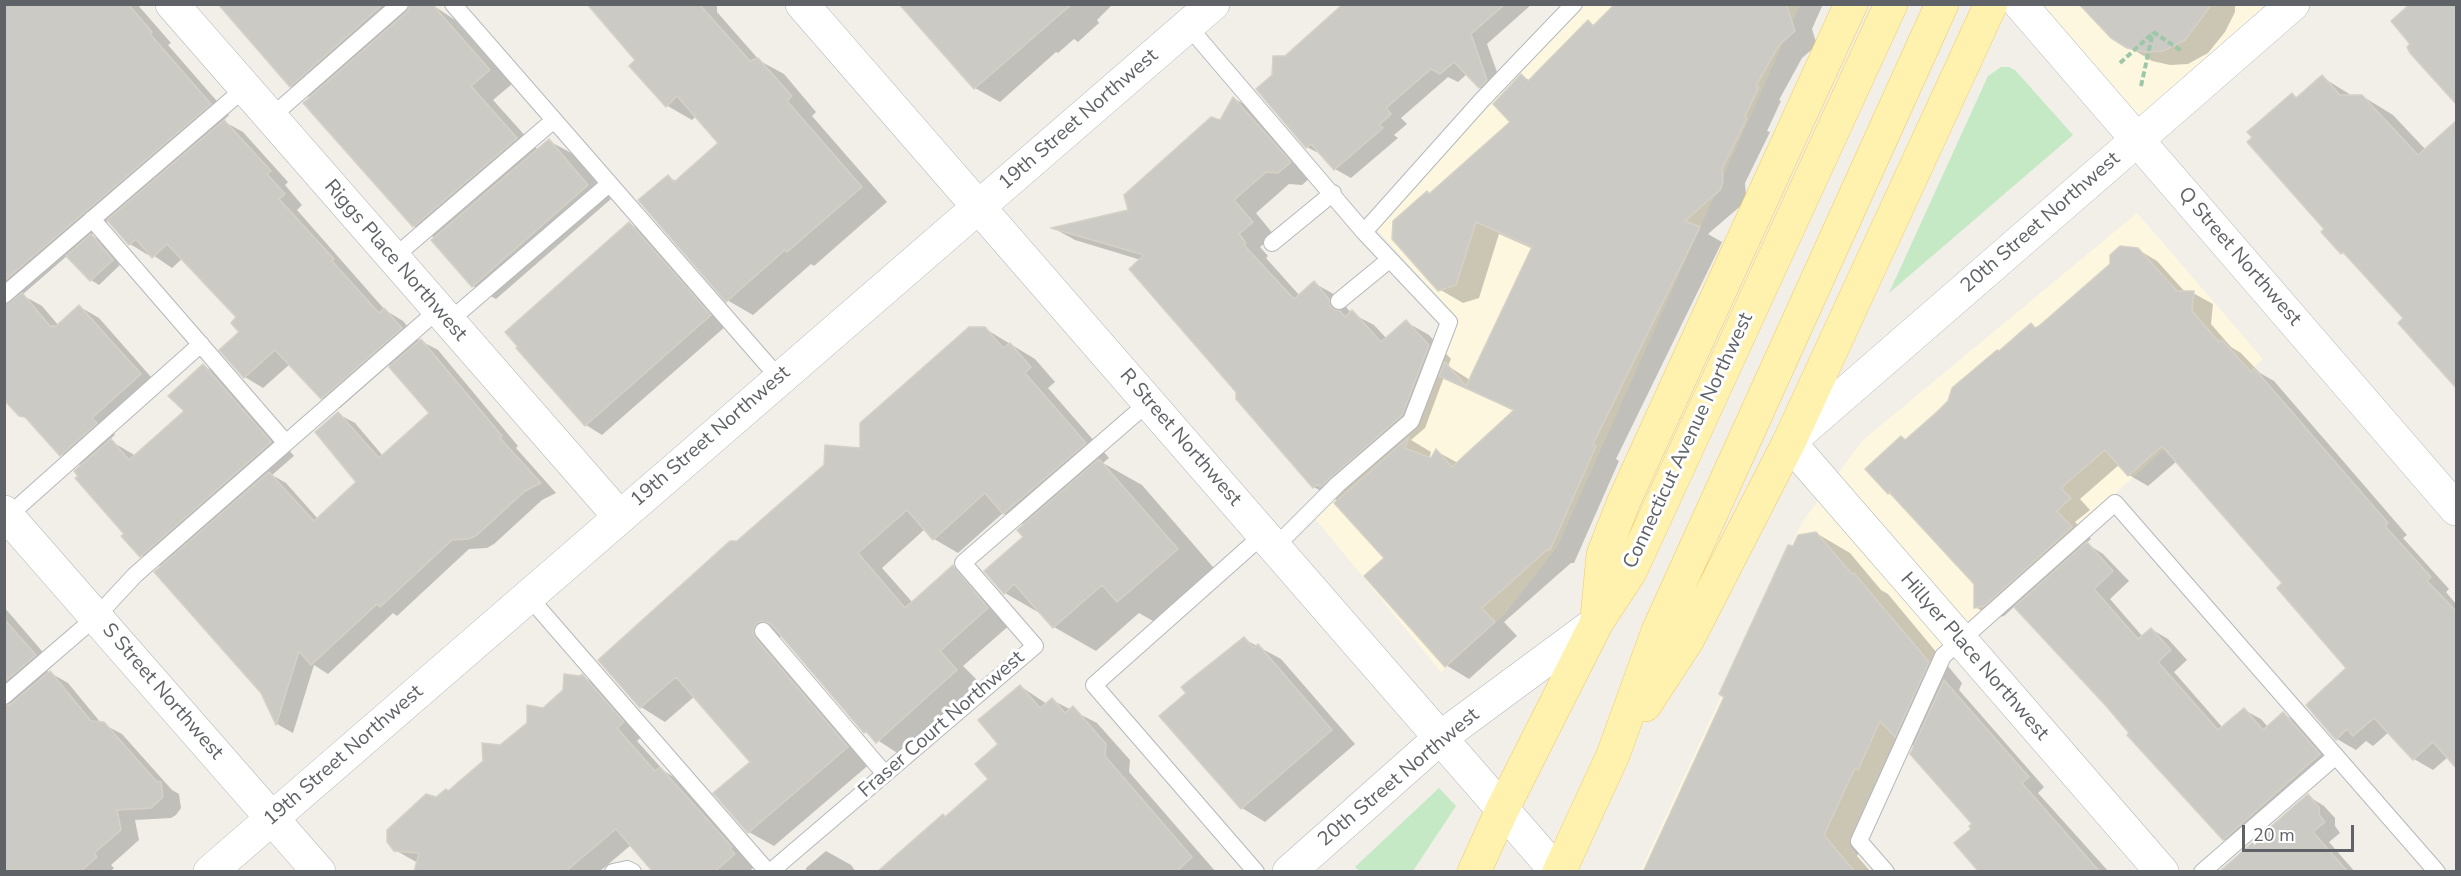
<!DOCTYPE html>
<style>
body{margin:0}
#map{position:relative;width:2461px;height:876px;overflow:hidden;background:#f1efe8;font-family:"Nunito Sans",sans-serif}
canvas{display:block}
.frame{position:absolute;inset:0;border:6px solid #5f6368;pointer-events:none}
.scale{position:absolute;left:2242px;top:825px;width:112px;height:27px;box-sizing:border-box;border:3px solid #5f6368;border-top:0;padding-left:8px;font-size:18px;line-height:21px;white-space:nowrap;color:#5f6368;-webkit-text-stroke:4px #fff;paint-order:stroke}
</style>
<div id="map">
<canvas width="2461" height="876"></canvas>
<div class="frame"></div>
<div class="scale">20 m</div>
</div>
<script>
const ctx = document.querySelector('canvas').getContext('2d');
ctx.lineJoin = 'round';
function fillPath(path, color) {
  ctx.fillStyle = color;
  ctx.fill(path, 'evenodd');
}
function poly(rows) {
  const path = new Path2D();
  for (const r of rows) {
    path.moveTo(r[0], r[1]);
    for (let i = 2; i < r.length; i += 2) path.lineTo(r[i], r[i + 1]);
  }
  return path;
}
function strokePath(path, color, width, dash) {
  ctx.strokeStyle = color;
  ctx.lineWidth = width;
  ctx.lineCap = dash ? 'butt' : 'round';
  ctx.setLineDash(dash || []);
  ctx.stroke(path);
}
function drawText(font, color, halo, rows, align = 'center') {
  ctx.font = font + ' "Nunito Sans",sans-serif';
  ctx.lineWidth = 6;
  ctx.setLineDash([]);
  ctx.textBaseline = 'middle';
  ctx.strokeStyle = halo;
  ctx.fillStyle = color;
  for (const [text, x, y, turn = 0] of rows) {
    ctx.save();
    ctx.translate(x, y);
    ctx.rotate((+turn || 0) * Math.PI / 180);
    ctx.textAlign = isNaN(turn) ? turn : align;
    if (halo) ctx.strokeText(text, 0, 0);
    ctx.fillText(text, 0, 0);
    ctx.restore();
  }
}
fillPath(poly([
 [1585,5,1800,5,1557,547,1505,614,1441,672,1304,505,1405,417,1451,311,1367,219],
 [2020,5,2293,5,2137,140],
 [2137,213,2263,359,1927,665,1849,845,1870,871,1640,872,1801,524,1862,441]
]), '#fef7e0');
fillPath(poly([
 [2001,67,2009,67,2015,70,2073,135,1889,293,1988,76],
 [1439,788,1456,806,1413,871,1360,871,1355,867]
]), '#c5e8c5');
fillPath(poly([
 [5,4,137,4,171,43,168,45,229,115,223,121,243,132,288,182,285,185,302,205,297,210,385,310,403,321,419,340,438,350,518,446,516,448,556,493,542,500,494,544,487,548,469,549,397,616,393,613,328,674,314,665,293,733,277,724,263,693,162,567,141,555,82,466,61,454,32,422,20,415,4,397],
 [109,220,130,244,148,255,150,253,172,268,183,258,239,318,245,377,263,388,290,364,322,398,340,408,389,365,431,413,383,456,355,423,338,414,358,483,318,519,286,483,272,475,294,456,227,379,204,366,187,411,136,456,109,440,115,435,111,429,159,386,99,318,80,307,59,326,42,306,22,295,68,255,91,280,99,285,120,265,99,240,91,235],
 [336,4,431,4,455,20,512,84,493,100,538,150,549,141,573,154,611,199,496,299,473,286,435,238,414,226,311,98,290,86],
 [598,4,717,4,717,12,760,61,784,74,816,112,812,116,887,202,814,266,811,264,753,315,727,300,668,177,676,181,721,143,696,116,692,120,666,105],
 [901,4,1113,4,1097,20,1099,23,1078,42,1074,39,1058,53,1056,52,1000,102,975,88],
 [1346,4,1532,4,1487,44,1503,89,1496,97,1479,87,1467,74,1458,82,1448,77,1401,118,1407,124,1394,135,1398,138,1351,178,1335,169,1324,156,1307,147,1258,89,1274,76,1285,58],
 [1617,4,1823,4,1812,29,1817,45,1802,58,1779,100,1781,101,1767,131,1770,132,1745,183,1746,196,1744,203,1708,234,1722,242,1616,459,1619,461,1574,563,1571,563,1504,622,1517,636,1469,679,1446,665,1386,558,1338,501,1314,487,1237,391,1141,260,1075,240,1055,229,1130,211,1221,122,1235,99,1257,112,1312,176,1302,185,1289,184,1256,213,1274,235,1260,247,1268,256,1266,258,1300,296,1314,283,1337,296,1351,313,1374,325,1387,339,1406,322,1429,335,1451,359,1448,366,1470,380,1533,249,1499,234,1479,298,1463,303,1439,289,1427,193,1430,195,1512,122,1522,76,1531,81,1589,22,1595,26],
 [1444,377,1514,411,1458,463,1436,451,1432,460,1429,459,1431,452,1411,440,1425,428],
 [2087,4,2235,4,2235,12,2225,32,2208,53,2188,64,2170,65,2152,61,2112,37],
 [2322,77,2354,97,2362,96,2393,115,2426,150,2406,318,2352,259,2342,253,2326,229,2292,95,2298,98],
 [629,223,645,233,726,326,602,435,586,425],
 [2137,249,2157,261,2186,293,2193,293,2213,304,2211,324,2231,347,2241,353,2260,373,2274,381,2407,535,2403,538,2449,589,2446,592,2456,604,2456,767,2448,757,2433,770,2414,759,2389,732,2373,746,2366,741,2356,750,2337,739,2348,668,2284,583,2177,461,2148,486,2129,475,2120,464,2080,499,2090,510,2075,522,2091,539,2086,543,2103,554,2129,581,2110,599,2143,637,2151,629,2168,639,2187,660,2174,672,2223,728,2244,710,2261,719,2268,727,2283,714,2300,723,2335,764,2240,849,2223,839,2108,706,2015,606,2004,616,1995,618,1975,607,1975,583,1896,497,1888,493,1901,437,1906,440,2031,325,2037,328],
 [984,328,1035,359,1055,382,1048,388,1109,458,1103,463,1142,485,1219,574,1160,625,1139,613,1096,651,1054,627,1043,615,1005,593,1025,537,1025,525,1003,513,958,553,934,539,925,529,882,568,913,603,953,567,978,581,1012,623,963,666,981,684,902,756,865,732,783,636,780,637,777,647,872,762,774,846,749,832,752,762,695,696,665,722,641,707,737,542,861,449],
 [1816,533,1850,553,1881,590,1888,594,1962,683,1959,690,2044,787,2038,793,2109,872,1981,872,1974,825,1912,745,1889,786,1857,856,1871,872,1659,872,1794,548],
 [4,607,54,665,47,671,68,683,101,723,122,734,172,790,179,794,181,808,176,815,171,818,135,820,139,840,111,865,114,868,110,872,4,872],
 [1244,639,1281,659,1355,744,1265,822,1242,808,1162,716],
 [582,676,603,688,644,735,637,741,664,771,680,781,755,866,749,872,655,872,631,845,599,872,415,872,418,863,395,850,437,799,449,792],
 [1020,686,1047,704,1052,700,1097,723,1130,760,1129,772,1216,872,879,872,990,779],
 [2308,796,2324,806,2335,818,2335,826,2340,833,2329,842,2355,872,2249,872],
 [826,851,851,865,856,872,806,872,806,868]
]), '#0003');
const building = poly([
 [4,4,128,4,152,32,150,34,211,104,4,281,4,4],
 [218,4,383,4,290,87,218,4],
 [410,4,432,4,490,70,471,86,517,138,413,227,303,103,407,12,410,4],
 [587,4,699,4,750,61,758,58,792,96,787,101,862,187,787,252,785,250,726,302,638,200,668,175,674,182,718,143,677,96,666,107,629,66,635,60,587,4],
 [899,4,1072,4,974,89,899,4],
 [1343,4,1505,4,1471,34,1487,80,1479,88,1454,62,1440,74,1431,69,1386,108,1391,114,1379,125,1383,128,1334,170,1311,144,1306,148,1256,89,1272,75,1273,56,1285,56,1343,4],
 [1615,4,1786,4,1795,31,1779,45,1756,86,1759,87,1745,116,1747,118,1722,169,1723,182,1720,190,1685,221,1700,227,1593,444,1596,446,1550,550,1547,550,1482,608,1495,622,1445,667,1364,576,1384,558,1334,503,1409,437,1405,448,1431,458,1436,449,1452,467,1514,410,1439,376,1445,362,1466,386,1532,247,1476,222,1456,285,1438,291,1392,239,1393,221,1427,191,1429,194,1510,122,1493,104,1521,74,1528,81,1588,20,1593,26,1615,4],
 [2079,4,2212,4,2185,40,2163,51,2145,52,2127,48,2111,38,2079,4],
 [2410,4,2457,4,2457,105,2410,53,2407,47,2410,44,2391,21,2410,4],
 [2322,75,2340,95,2362,95,2418,155,2457,120,2457,389,2398,323,2403,318,2343,252,2341,254,2321,232,2324,229,2247,142,2252,137,2247,132,2292,93,2296,98,2322,75],
 [1233,97,1291,162,1278,173,1266,172,1234,200,1253,222,1239,234,1246,243,1244,245,1294,299,1314,281,1329,299,1331,308,1340,311,1345,317,1352,310,1381,342,1406,320,1429,345,1402,415,1320,487,1317,484,1313,488,1236,399,1236,392,1129,269,1144,255,1051,228,1128,210,1124,195,1211,117,1220,120,1233,97],
 [224,120,271,171,267,174,285,194,279,199,334,259,332,261,379,313,384,308,402,328,321,399,275,350,244,378,219,350,239,332,231,323,236,317,167,244,152,258,136,239,129,245,107,220,224,120],
 [549,139,588,185,472,287,431,240,549,139],
 [629,222,711,315,585,426,516,348,518,347,505,332,629,222],
 [91,234,113,260,90,281,66,256,91,234],
 [2120,246,2138,248,2177,291,2194,291,2192,311,2219,342,2222,340,2251,372,2254,368,2388,523,2385,526,2431,577,2427,581,2457,612,2457,769,2433,742,2413,760,2374,718,2353,736,2347,729,2336,740,2306,705,2346,668,2277,588,2282,583,2162,446,2128,476,2105,450,2061,488,2071,498,2057,511,2072,527,1984,606,1974,608,1974,584,1889,492,1888,494,1865,469,1901,436,1905,440,1937,412,1948,401,1952,388,1997,350,1999,351,2031,323,2035,328,2039,326,2110,264,2110,255,2120,246],
 [22,293,51,327,53,325,55,327,79,305,141,374,92,418,97,423,60,456,25,417,19,416,4,400,4,305,22,293],
 [969,327,985,327,1003,348,1010,343,1031,367,1025,373,1086,443,1003,514,985,493,933,540,907,510,858,553,905,608,953,565,988,608,940,651,957,670,876,743,866,731,864,733,771,624,762,621,756,623,753,632,755,638,848,747,748,833,713,793,750,762,676,677,640,708,598,660,730,541,737,541,824,465,825,445,860,448,860,423,969,327],
 [421,339,502,436,500,438,541,483,525,491,477,535,469,539,452,540,380,607,377,604,311,665,299,651,276,725,261,693,154,572,269,472,314,521,356,482,315,432,338,412,379,458,429,413,389,367,421,339],
 [203,364,271,442,140,557,121,536,124,534,75,478,78,476,74,471,111,439,129,460,184,411,168,396,203,364],
 [1099,459,1178,549,1117,602,1102,585,1053,628,1014,584,1004,594,984,571,1023,537,1017,530,1099,459],
 [1816,532,1852,574,1854,573,1929,662,1895,737,1880,721,1858,770,1855,768,1824,835,1855,872,1643,872,1724,697,1719,694,1788,545,1793,546,1798,535,1816,532],
 [2087,542,2113,571,2094,589,2138,639,2151,628,2171,650,2158,662,2218,730,2244,708,2263,730,2283,712,2320,754,2223,840,2127,735,2129,733,2107,707,2014,607,2087,542],
 [4,619,36,655,4,682,4,619],
 [1244,637,1254,648,1258,644,1332,730,1241,809,1159,716,1186,693,1181,687,1244,637],
 [50,671,91,721,104,722,156,781,161,782,163,797,151,808,117,810,121,830,94,853,97,857,80,872,4,872,4,706,11,704,50,671],
 [564,674,580,676,582,674,624,722,617,728,655,771,660,767,732,847,730,849,735,854,714,872,653,872,616,829,565,872,414,872,419,853,394,851,387,842,387,830,426,794,436,797,446,789,448,791,483,761,482,743,500,745,527,723,527,705,543,708,563,690,564,674],
 [1944,680,2029,777,2022,783,2100,872,1979,872,1954,843,1971,829,1969,826,1972,824,1910,754,1944,680],
 [1020,685,1040,708,1052,698,1065,713,1073,706,1106,744,1105,756,1192,857,1176,872,877,872,943,814,945,817,988,779,975,764,998,744,978,720,1020,685],
 [2308,794,2319,807,2319,815,2325,822,2313,832,2348,872,2219,872,2308,794]
]);
fillPath(building, '#cccac5');
strokePath(building, '#d6d1c6', 1.5);
const lane = poly([
 [453,4,779,378],
 [1188,26,1364,232],
 [271,117,400,4],
 [92,219,286,443],
 [1272,243,1333,193],
 [393,258,554,120],
 [4,295,245,88],
 [1339,301,1389,260],
 [448,322,609,184],
 [8,516,201,344],
 [1275,547,1338,484,1411,421,1449,322,1364,232,1481,101,1574,4],
 [528,596,768,872],
 [763,631,885,774],
 [4,696,96,617,135,575,438,310],
 [613,872,627,869,633,872],
 [770,872,1035,646,963,563,1149,402],
 [1256,872,1094,685,1264,534],
 [1886,872,1859,841,1943,656,2115,503,2437,872],
 [2202,872,2336,756]
]);
const street = poly([
 [172,4,619,516],
 [2137,140,1789,442,2162,872],
 [4,512,319,872],
 [210,872,1213,4],
 [1289,872,1440,738,1597,622]
]);
const secondary = poly([
 [802,4,1557,872],
 [2020,4,2456,509],
 [2137,140,2293,4]
]);
const primary = poly([
 [1597,618,1603,555,1624,501,1851,4],
 [1645,705,1688,639,1789,442,1991,4],
 [1474,872,1502,810,1597,622,1630,572,1891,4],
 [1559,872,1613,755,1658,631,1942,4]
]);
strokePath(lane, '#b5b8bc', 18);
strokePath(street, '#b5b8bc', 34);
strokePath(secondary, '#b6babf', 34);
strokePath(primary, '#f2c960', 34);
strokePath(poly([
 [2153,32,2182,51],
 [2120,63,2153,33],
 [2141,86,2153,32]
]), '#9cc7a9', 4, [6, 3]);
strokePath(lane, '#fff', 16);
strokePath(street, '#fff', 33);
strokePath(secondary, '#fff', 33);
strokePath(primary, '#fff2af', 33);
drawText('20px', '#5f6368', '#fff', [
 ["19th Street Northwest",1079,120,-41],
 ["20th Street Northwest",2041,223,-41],
 ["Q Street Northwest",2239,257,49],
 ["Riggs Place Northwest",395,261,49],
 ["19th Street Northwest",711,437,-41],
 ["R Street Northwest",1180,438,49],
 ["Connecticut Avenue Northwest",1689,441,-65],
 ["Hillyer Place Northwest",1974,657,49],
 ["S Street Northwest",162,692,49],
 ["Fraser Court Northwest",942,725,-41],
 ["19th Street Northwest",344,756,-41],
 ["20th Street Northwest",1399,778,-40]
]);
</script>
